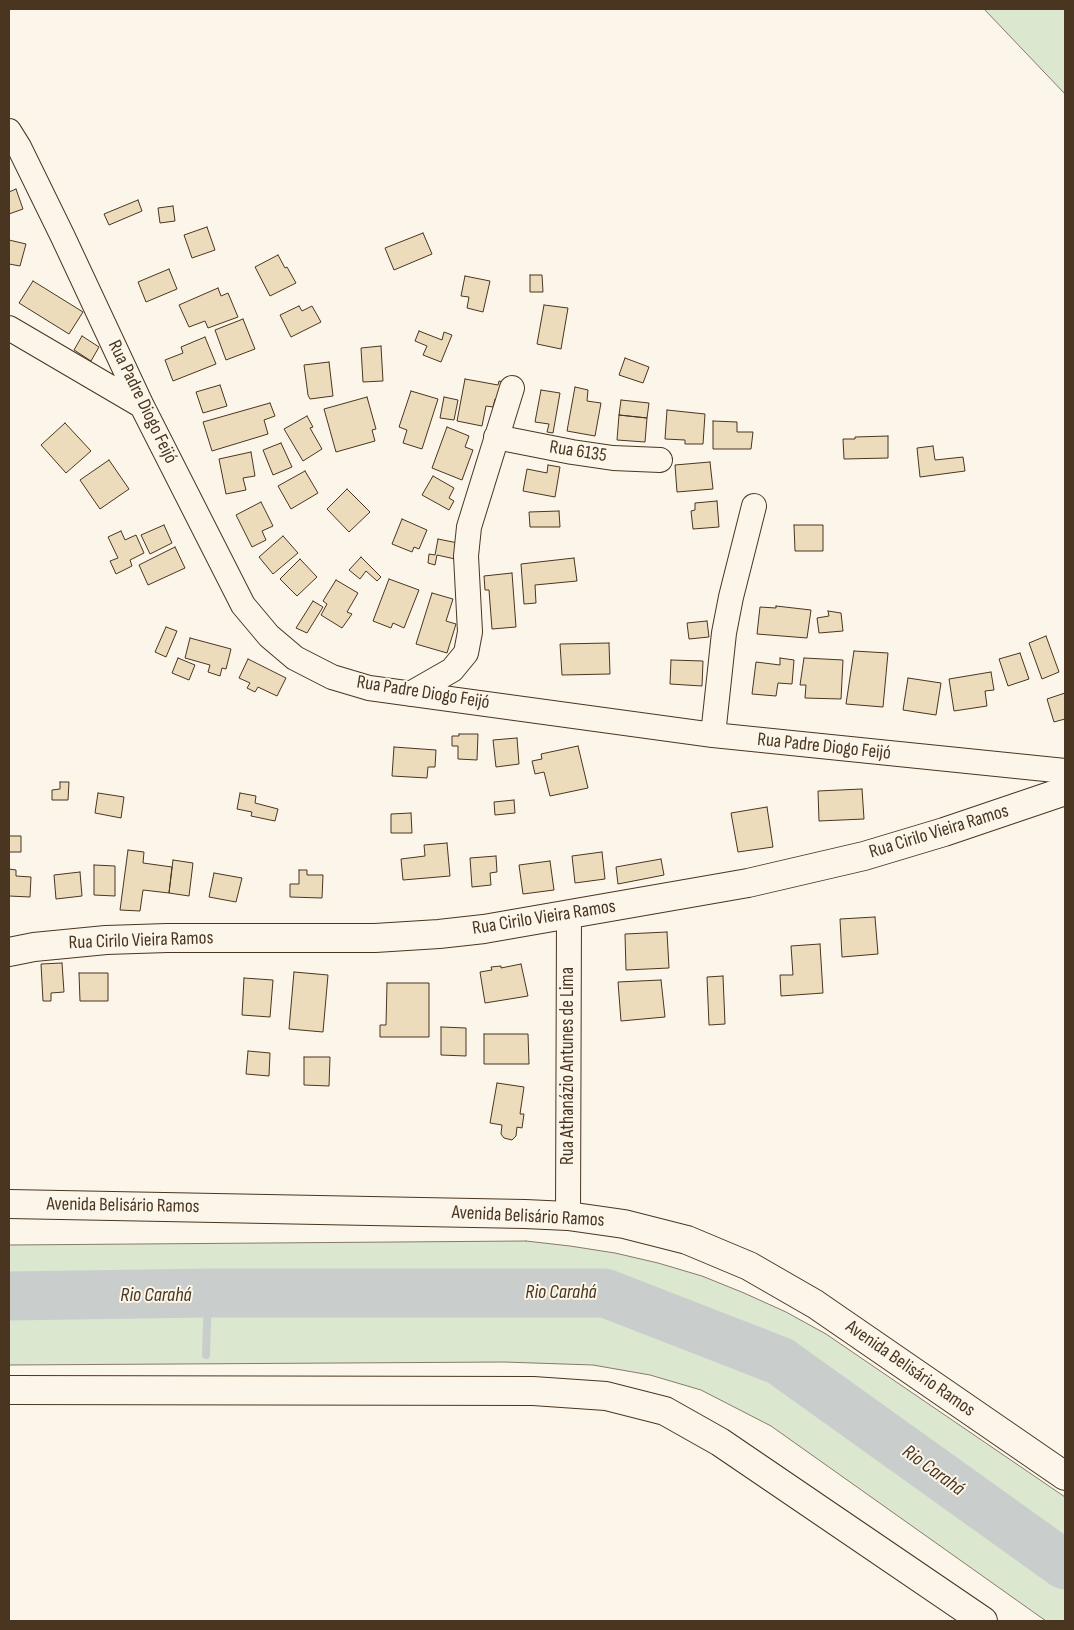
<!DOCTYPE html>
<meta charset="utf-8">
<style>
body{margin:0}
#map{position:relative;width:1074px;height:1630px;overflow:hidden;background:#fbf6e9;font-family:"Sofia Sans Condensed",sans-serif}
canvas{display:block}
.frame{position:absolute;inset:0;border:10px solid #4a3520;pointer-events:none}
</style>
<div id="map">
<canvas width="1074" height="1630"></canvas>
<div class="frame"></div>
</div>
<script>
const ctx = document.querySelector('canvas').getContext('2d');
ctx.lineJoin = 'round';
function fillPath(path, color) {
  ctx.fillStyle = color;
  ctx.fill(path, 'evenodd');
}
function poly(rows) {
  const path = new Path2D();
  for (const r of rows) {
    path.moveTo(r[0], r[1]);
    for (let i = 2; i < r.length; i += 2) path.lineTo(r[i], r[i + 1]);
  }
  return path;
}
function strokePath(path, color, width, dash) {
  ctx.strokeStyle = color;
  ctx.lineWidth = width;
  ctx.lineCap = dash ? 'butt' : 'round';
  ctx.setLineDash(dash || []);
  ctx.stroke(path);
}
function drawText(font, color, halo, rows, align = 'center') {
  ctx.font = font + ' "Sofia Sans Condensed",sans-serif';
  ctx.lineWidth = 4;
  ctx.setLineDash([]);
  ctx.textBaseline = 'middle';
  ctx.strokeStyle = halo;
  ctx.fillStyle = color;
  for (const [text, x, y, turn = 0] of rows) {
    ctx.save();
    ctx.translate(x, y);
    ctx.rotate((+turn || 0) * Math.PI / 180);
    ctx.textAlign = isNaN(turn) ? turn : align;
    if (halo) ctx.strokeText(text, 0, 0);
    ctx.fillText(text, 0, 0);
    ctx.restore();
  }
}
const green = poly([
 [984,9,1065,9,1065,94,984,9],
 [526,1241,570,1246,615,1253,658,1263,702,1276,744,1293,786,1312,826,1334,1065,1497,1065,1621,1046,1621,771,1426,701,1390,650,1375,593,1365,504,1362,9,1365,9,1245,526,1241]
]);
fillPath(green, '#dce7d0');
strokePath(green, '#887966', 1);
strokePath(poly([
 [206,1355,208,1293]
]), '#c9cecd', 8);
strokePath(poly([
 [9,1296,208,1293,605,1293,780,1361,1065,1565]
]), '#c9cecd', 49);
const building = poly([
 [16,189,23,209,9,214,9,192,16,189],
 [138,200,142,211,109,225,104,214,138,200],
 [173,206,175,221,160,223,158,208,173,206],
 [207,227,215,250,192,258,184,235,207,227],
 [423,233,432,254,394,270,385,248,423,233],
 [9,240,26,244,20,266,9,264,9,240],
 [278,255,285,268,287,267,296,283,270,296,255,267,278,255],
 [169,269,177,289,146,302,138,282,169,269],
 [530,275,542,275,543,292,530,292,530,275],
 [465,276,490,281,483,312,467,308,469,297,461,296,465,276],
 [33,281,83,312,69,334,19,303,33,281],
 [218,288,221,296,228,293,238,317,208,328,205,321,189,327,179,305,218,288],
 [544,305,568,308,561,349,537,344,544,305],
 [299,306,302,311,312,306,321,322,291,337,280,315,299,306],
 [243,319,255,349,226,360,215,330,243,319],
 [419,331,442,340,444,332,452,335,441,362,423,355,427,346,415,341,419,331],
 [82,336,99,347,91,361,74,350,82,336],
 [205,337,216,364,173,381,165,360,183,353,181,347,205,337],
 [381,346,383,381,363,382,361,348,381,346],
 [625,358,649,367,643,383,619,375,625,358],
 [329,362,333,396,310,399,308,395,304,365,329,362],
 [465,379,498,385,499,381,504,382,499,400,495,399,493,407,486,406,482,426,457,421,465,379],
 [220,385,227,406,203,413,196,392,220,385],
 [575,387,588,390,587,401,601,403,595,436,567,431,575,387],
 [541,390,560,393,553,433,547,432,549,424,535,422,541,390],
 [411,391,438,399,422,449,403,443,407,430,399,427,411,391],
 [367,397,376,429,372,430,375,441,336,452,324,409,367,397],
 [444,397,458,400,454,420,440,418,444,397],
 [621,400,649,403,647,418,619,415,621,400],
 [270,403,275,416,264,420,268,434,212,451,203,422,270,403],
 [667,410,705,414,703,444,685,444,685,440,665,439,667,410],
 [619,415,647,418,645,442,617,440,619,415],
 [307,416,313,427,310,428,322,449,303,461,284,429,307,416],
 [713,421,737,422,737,432,753,432,751,449,713,449,713,421],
 [65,423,91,451,66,473,41,445,65,423],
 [447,427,469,436,465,447,473,450,462,480,432,468,447,427],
 [888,436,888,458,844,459,843,439,855,439,855,437,888,436],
 [281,443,292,467,273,475,263,450,281,443],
 [933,446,935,460,963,457,965,471,920,477,917,448,933,446],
 [251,452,255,476,243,478,246,490,226,494,219,459,251,452],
 [109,460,129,489,100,509,80,480,109,460],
 [710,462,713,489,677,492,675,465,710,462],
 [548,465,560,467,555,497,523,491,527,469,547,473,548,465],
 [305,471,318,493,291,509,278,486,305,471],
 [433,476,454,488,449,498,454,501,449,510,422,495,433,476],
 [347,489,370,512,349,532,327,509,347,489],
 [717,501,719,527,693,529,691,511,695,510,695,503,717,501],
 [261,502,273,526,262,531,266,540,252,547,236,515,261,502],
 [559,511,560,527,530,527,529,512,559,511],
 [402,519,427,530,419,549,414,547,412,552,392,544,402,519],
 [164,525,172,543,150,554,141,535,164,525],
 [794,525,823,525,823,551,795,551,794,525],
 [121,531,125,540,136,535,144,553,130,560,132,566,116,574,110,561,118,558,108,537,121,531],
 [283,536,298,553,273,574,259,557,283,536],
 [438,539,458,543,455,559,437,555,435,565,428,563,429,554,435,555,438,539],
 [175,547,185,568,148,585,139,565,175,547],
 [361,557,381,577,377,581,366,571,360,579,349,570,361,557],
 [574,558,577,581,535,585,536,603,524,604,521,564,574,558],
 [300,559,317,577,297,596,280,579,300,559],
 [512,573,516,627,492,629,489,590,485,590,484,576,512,573],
 [389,579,419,590,404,628,393,623,391,628,373,621,389,579],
 [336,580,358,593,347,612,352,614,342,628,321,615,327,604,323,601,336,580],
 [432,593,453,599,446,621,456,624,447,653,416,644,432,593],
 [313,601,323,607,307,633,296,628,313,601],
 [776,606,811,610,807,638,757,634,760,607,776,608,776,606],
 [828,611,841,613,843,631,819,633,817,618,829,616,828,611],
 [707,621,709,637,689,639,687,623,707,621],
 [166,627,177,631,166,657,155,652,166,627],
 [1046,636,1059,672,1042,679,1029,643,1046,636],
 [190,638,231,649,226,669,222,668,220,676,208,672,210,665,185,658,190,638],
 [609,643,610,674,562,675,560,644,609,643],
 [854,651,888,653,883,707,846,704,854,651],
 [1020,653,1029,679,1008,686,999,659,1020,653],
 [178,658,195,665,189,680,172,673,178,658],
 [780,658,794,660,792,684,778,683,776,696,752,694,756,662,780,665,780,658],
 [804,658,843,660,841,699,805,698,806,685,800,685,804,658],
 [248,659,286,678,277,696,258,687,255,692,247,688,250,683,239,678,248,659],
 [671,660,703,661,702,686,670,684,671,660],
 [991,672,994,690,985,691,987,706,954,711,949,679,991,672],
 [908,678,941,683,936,715,903,710,908,678],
 [1065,693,1065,719,1054,722,1047,699,1065,693],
 [459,734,478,734,477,760,458,759,458,746,452,746,452,736,459,736,459,734],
 [517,738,519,764,496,767,493,740,517,738],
 [578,746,588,788,550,796,544,772,535,774,532,761,542,759,541,754,578,746],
 [394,747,436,750,435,767,428,767,427,778,392,776,394,747],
 [60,782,69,782,68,800,52,800,52,790,60,789,60,782],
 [862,789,864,819,819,821,818,791,862,789],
 [98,793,124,797,121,818,95,813,98,793],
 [240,793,256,796,255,803,278,809,275,821,251,816,252,812,237,809,240,793],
 [514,800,515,813,495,815,494,802,514,800],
 [767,807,773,847,738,852,731,813,767,807],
 [411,813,412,833,391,833,391,814,411,813],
 [9,836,21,836,21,852,9,852,9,836],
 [447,843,450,876,403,880,401,859,425,856,424,845,447,843],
 [128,850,144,852,143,863,172,867,169,893,143,890,140,911,120,910,128,850],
 [602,852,605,879,575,883,572,856,602,852],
 [496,856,497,872,490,873,491,885,472,887,470,858,496,856],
 [661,859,664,875,618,884,616,867,661,859],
 [173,860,193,863,189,896,169,893,173,860],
 [550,861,554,890,523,894,519,865,550,861],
 [94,865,115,866,115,896,94,895,94,865],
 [9,869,16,870,16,876,31,877,30,897,9,896,9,869],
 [299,870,307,870,307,875,323,875,322,898,290,897,290,884,299,884,299,870],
 [80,872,82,896,56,899,54,875,80,872],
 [214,873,242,878,236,902,209,897,214,873],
 [875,917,878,954,842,957,840,919,875,917],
 [667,932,669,968,626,970,625,934,667,932],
 [820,944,823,993,781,996,780,975,793,975,791,946,820,944],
 [62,963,64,992,51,993,51,1001,43,1001,41,964,62,963],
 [521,964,528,996,485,1003,480,972,492,970,491,967,501,966,501,968,521,964],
 [294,972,328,975,323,1032,289,1029,294,972],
 [79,973,108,973,108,1001,80,1001,79,973],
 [723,976,725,1024,709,1025,707,977,723,976],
 [244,978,273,980,270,1017,242,1015,244,978],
 [661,980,665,1017,621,1021,618,982,661,980],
 [387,983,429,983,429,1037,380,1037,380,1025,386,1025,387,983],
 [441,1027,466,1028,466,1056,441,1055,441,1027],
 [484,1034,528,1034,529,1064,484,1064,484,1034],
 [248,1051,270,1053,269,1076,246,1074,248,1051],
 [304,1057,330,1057,329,1086,304,1085,304,1057],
 [497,1083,524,1087,520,1114,524,1114,522,1128,517,1127,516,1136,512,1140,504,1138,501,1134,502,1125,490,1123,497,1083]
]);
fillPath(building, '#ecdcbc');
strokePath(building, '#4a3520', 1);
const street = poly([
 [9,131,19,147,63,237,142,406,243,605,269,636,295,658,332,677,369,688,713,735,1065,771],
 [9,328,142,406],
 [496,437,572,452,613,458,660,460],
 [410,694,452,670,466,653,470,632,466,556,469,527,512,388],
 [713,735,724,633,731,597,754,506],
 [568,1216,569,915]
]);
const secondary = poly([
 [9,952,34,947,106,940,167,938,375,938,439,934,484,929,748,883,864,856,944,832,1065,791],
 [9,1204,525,1214,568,1216,624,1224,687,1240,749,1266,815,1304,1065,1476],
 [9,1390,533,1391,606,1396,665,1411,720,1442,983,1621]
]);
strokePath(street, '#4a3520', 26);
strokePath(secondary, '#4a3520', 30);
strokePath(street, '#fbf6e9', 24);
strokePath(secondary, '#fbf6e9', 28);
drawText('19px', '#4a3520', '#fbf6e9', [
 ["Rua Padre Diogo Feijó",142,402,64],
 ["Rua 6135",578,452,9],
 ["Rua Padre Diogo Feijó",423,693,9],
 ["Rua Padre Diogo Feijó",824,747,6],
 ["Rua Cirilo Vieira Ramos",939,832,-17],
 ["Rua Cirilo Vieira Ramos",544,918,-9],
 ["Rua Cirilo Vieira Ramos",141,941,-2],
 ["Rua Athanázio Antunes de Lima",568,1066,-90],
 ["Avenida Belisário Ramos",123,1206,1],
 ["Avenida Belisário Ramos",528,1217,3],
 ["Avenida Belisário Ramos",910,1369,35]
]);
drawText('italic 20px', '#4a3520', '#fbf6e9', [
 ["Rio Carahá",561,1293],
 ["Rio Carahá",156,1296],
 ["Rio Carahá",933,1471,36]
]);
</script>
